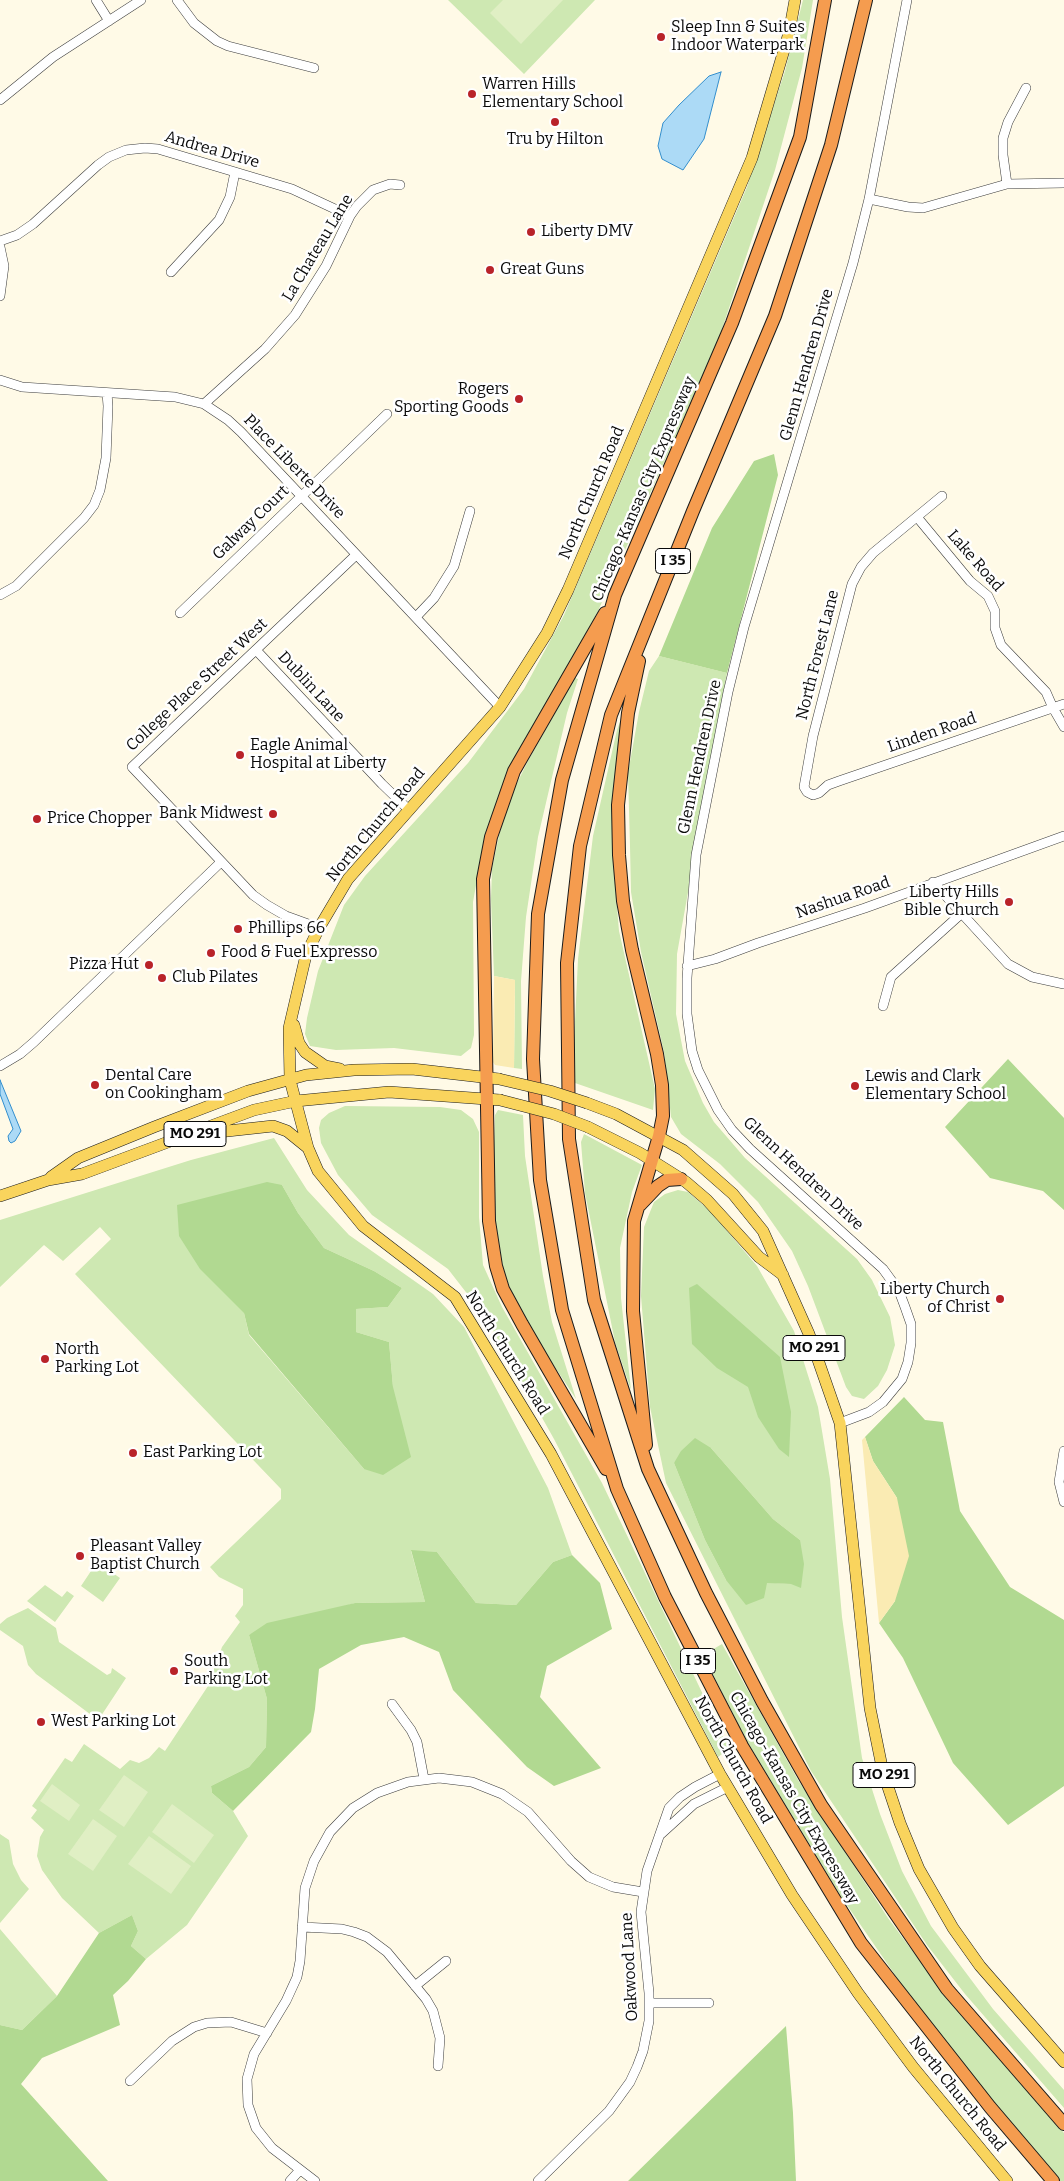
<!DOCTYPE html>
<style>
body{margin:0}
canvas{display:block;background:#fffae7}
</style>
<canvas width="1064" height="2181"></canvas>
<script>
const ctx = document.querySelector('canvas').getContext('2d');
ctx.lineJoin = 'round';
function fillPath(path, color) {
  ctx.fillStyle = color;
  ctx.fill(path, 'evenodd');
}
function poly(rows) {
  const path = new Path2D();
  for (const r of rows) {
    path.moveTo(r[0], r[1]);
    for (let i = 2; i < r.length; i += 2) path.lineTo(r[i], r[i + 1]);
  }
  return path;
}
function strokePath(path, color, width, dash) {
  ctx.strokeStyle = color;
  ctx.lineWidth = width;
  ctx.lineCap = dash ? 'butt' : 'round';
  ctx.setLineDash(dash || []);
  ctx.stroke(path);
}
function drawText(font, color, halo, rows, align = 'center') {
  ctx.font = font + ' Bitter,serif';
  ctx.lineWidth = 5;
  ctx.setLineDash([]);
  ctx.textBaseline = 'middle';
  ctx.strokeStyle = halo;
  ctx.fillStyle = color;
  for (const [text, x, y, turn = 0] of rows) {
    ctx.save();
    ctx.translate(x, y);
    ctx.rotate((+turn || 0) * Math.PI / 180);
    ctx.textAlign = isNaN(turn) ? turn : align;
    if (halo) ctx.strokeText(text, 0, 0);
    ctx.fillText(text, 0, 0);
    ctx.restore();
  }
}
fillPath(poly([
 [448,0,595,0,524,74],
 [803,0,813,0,802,68,775,170,719,338,598,611,509,773,484,841,473,902,474,1035,471,1048,461,1056,394,1048,336,1050,310,1046,305,1034,307,1018,318,971,344,905,365,876,468,763,524,689,564,615,747,187,785,71],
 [659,656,727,673,677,954,676,1014,685,1061,703,1103,714,1122,745,1158,857,1259,872,1280,890,1317,895,1345,887,1370,878,1386,864,1399,852,1396,846,1387,808,1286,792,1251,758,1202,720,1164,681,1134,671,1117,664,1052,641,952,631,892,630,846,628,773,639,712,649,671],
 [575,678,578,679,567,713,538,837,526,917,521,981,522,1069,514,1068,515,980,494,976,491,899,492,869,505,807,528,761],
 [622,716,614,798,613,860,619,931,655,1089,653,1110,575,1083,574,1043,578,959,593,836,617,730],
 [345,1106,440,1107,461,1110,473,1119,479,1132,479,1217,483,1265,502,1307,602,1483,729,1749,718,1757,554,1439,486,1318,448,1269,372,1215,338,1175,321,1143,319,1128,321,1120,329,1113],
 [498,1110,523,1115,525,1156,543,1276,552,1322,576,1399,539,1343,514,1300,504,1274,496,1224,493,1174,495,1115],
 [584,1134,642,1165,632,1192,620,1248,621,1298,631,1390,615,1342,585,1193,581,1142],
 [274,1138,307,1190,349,1235,433,1294,464,1327,548,1488,572,1555,553,1562,516,1605,476,1603,437,1552,411,1551,425,1602,355,1603,249,1635,267,1699,266,1747,249,1767,211,1786,212,1793,233,1811,248,1836,187,1925,146,1959,131,1946,138,1931,132,1915,99,1933,62,1898,42,1870,37,1856,40,1837,44,1830,31,1818,37,1810,32,1806,65,1758,72,1762,84,1744,120,1769,130,1760,139,1763,149,1758,159,1747,165,1751,208,1686,222,1647,240,1622,235,1616,243,1605,243,1589,219,1577,210,1567,281,1499,281,1489,75,1274,111,1239,100,1227,63,1261,44,1245,0,1287,0,1220,191,1160],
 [282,1185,298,1213,324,1248,374,1271,402,1288,388,1307,356,1309,356,1332,389,1342,393,1387,364,1469,249,1335,244,1313],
 [678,1190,688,1192,710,1211,757,1266,794,1331,818,1407,830,1479,842,1617,862,1758,880,1814,902,1871,931,1926,993,2009,1064,2090,1064,2108,965,1994,927,1945,811,1771,666,1483,650,1407,641,1296,644,1227,654,1202,665,1194],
 [711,1448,773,1519,800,1540,791,1584,726,1580,705,1540,674,1463],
 [97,1562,120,1578,103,1602,81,1586],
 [45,1585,62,1597,67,1591,74,1596,55,1622,27,1601],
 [28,1608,56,1628,59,1642,107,1675,111,1673,112,1668,126,1678,101,1716,94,1717,36,1674,28,1665,23,1646,0,1630,0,1624,7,1618],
 [722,1644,798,1780,888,1918,948,1999,1064,2133,1064,2181,1060,2181,1030,2147,913,2001,842,1898,747,1741,703,1655],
 [0,1834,9,1840,13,1864,21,1880,29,1889,0,1923],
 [0,1929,57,1996,22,2030,0,2025]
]), '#cee8b2');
fillPath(poly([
 [774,454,778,475,727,673,659,656,712,528,754,461],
 [1008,1059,1064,1118,1064,1210,1043,1191,990,1178,945,1127],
 [267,1182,282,1185,298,1213,324,1248,374,1271,402,1288,388,1307,356,1309,356,1332,389,1342,393,1387,411,1457,383,1475,364,1469,249,1334,244,1313,200,1269,179,1236,177,1205],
 [697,1284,780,1357,791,1412,789,1457,779,1449,758,1417,748,1387,717,1368,692,1344,689,1288],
 [904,1397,925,1420,943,1422,960,1511,1010,1587,1064,1620,1064,1786,1008,1825,953,1763,903,1658,879,1623,895,1601,897,1498,873,1461,865,1437],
 [695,1438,711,1448,773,1519,800,1540,804,1564,801,1588,791,1584,767,1583,764,1598,746,1605,726,1580,705,1540,674,1463,681,1451],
 [411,1550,437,1552,476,1603,516,1605,553,1562,572,1555,600,1583,612,1629,547,1666,540,1697,601,1768,554,1786,527,1767,453,1690,439,1652,404,1637,361,1645,319,1669,315,1709,311,1732,233,1811,212,1793,211,1786,249,1767,266,1747,267,1699,249,1635,267,1623,355,1603,425,1602],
 [132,1915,138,1931,131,1946,146,1959,128,1981,113,1995,120,2025,42,2058,21,2084,108,2181,0,2181,0,2025,22,2030,57,1996,99,1933],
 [786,2026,793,2113,796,2181,628,2181]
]), '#b1d991');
fillPath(poly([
 [494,976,515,980,514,1068,495,1065,493,1062],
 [865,1437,873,1461,897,1498,909,1556,895,1601,879,1623,862,1440]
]), '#faebb3');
fillPath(poly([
 [503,0,563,0,521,44,490,13],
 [124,1775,148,1792,124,1827,99,1810],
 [52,1784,80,1805,69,1821,40,1801],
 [172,1804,214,1835,194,1863,152,1832],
 [93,1819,117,1836,93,1871,68,1854],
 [149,1836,191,1866,171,1894,128,1864]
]), '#e0efc4');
const water = poly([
 [721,72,704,139,683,170,662,159,658,146,663,123,679,105,709,76,721,72],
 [0,1080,21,1131,15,1141,11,1143,9,1141,8,1136,13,1129,0,1094,0,1080]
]);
fillPath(water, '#acdaf6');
strokePath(water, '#338ecd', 1);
const minor = poly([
 [96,0,109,21],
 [177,0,194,23,217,41,228,46,314,68],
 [0,100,53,57,141,0],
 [1007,184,1003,155,1003,138,1008,122,1026,88],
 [869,199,908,207,923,208,1007,184,1064,183],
 [0,241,17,235,33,224,98,165,109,157,126,150,145,148,158,149,292,189,350,216],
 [0,247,4,266,0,296],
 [171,272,219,220,230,197,235,172],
 [0,380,22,387,175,397,204,404,228,420,241,432,500,707],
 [204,404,265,349,295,315,326,266,350,216,357,206,373,190,390,184,400,185],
 [942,496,873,553,861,567,852,584,813,736,804,787,807,792,813,795,819,793,828,785,839,781,1064,704],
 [917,517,970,581,988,596,995,611,995,628,1001,645,1046,692,1053,708,1064,727],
 [0,595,16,586,84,518,94,505,100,490,106,458,108,406,107,393],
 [180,613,387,414],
 [416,617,434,598,454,566,470,511],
 [256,650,382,784,408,809],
 [933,882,1008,964,1032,977,1064,984],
 [319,928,286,916,267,905,253,895,132,767,356,555],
 [687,966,715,959,758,943,865,908,1064,836],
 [883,1006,891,977,962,913],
 [0,1066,20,1054,34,1042,221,862],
 [840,1423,869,1412,883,1402,902,1379,908,1362,911,1343,911,1324,905,1307,899,1291,883,1269,750,1149,732,1130,718,1110,698,1070,692,1051,687,1014,687,978,696,855,728,692,744,627,853,263,869,199,907,0],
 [1064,1451,1059,1482,1064,1502],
 [392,1704,411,1730,417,1742,424,1779],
 [661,1834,694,1804,728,1787],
 [302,1927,342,1929,354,1932,367,1937,387,1952,426,1999,433,2011,440,2038,438,2066],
 [415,1986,446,1961],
 [650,2003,709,2003],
 [130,2081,172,2041,194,2027,207,2023,231,2022,267,2033],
 [290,2181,300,2170],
 [315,2181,272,2148,256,2128,248,2105,247,2079,254,2054,286,2001,297,1977,300,1961,305,1888,314,1861,330,1832,353,1808,377,1793,408,1782,439,1778,472,1782,502,1794,528,1812,571,1861,589,1877,613,1887,643,1892],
 [538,2181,609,2111,630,2082,637,2067,643,2051,649,2021,649,1993,641,1912,647,1871,669,1808,680,1797,695,1787,720,1774]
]);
const major = poly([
 [795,0,789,33,752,158,568,590,547,633,500,707,348,879,319,928,306,955,289,1028,290,1080,308,1148,318,1171,363,1226,455,1297,551,1454,720,1774,792,1895,858,1993,913,2067,1007,2181],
 [294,1025,299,1043,305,1052,325,1066,340,1069],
 [587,1103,616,1114,683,1150,733,1194,763,1231,809,1334,840,1423,870,1708,883,1772,900,1823,919,1869,953,1928,980,1966,1064,2062],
 [588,1127,640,1153,686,1182,707,1200,759,1257,783,1275],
 [209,1133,273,1126,287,1131,308,1148],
 [51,1177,78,1158,154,1127,248,1091,306,1075,354,1070,412,1069,499,1079],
 [0,1196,48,1180,82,1174,254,1110,296,1101,389,1092,500,1100]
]);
const highway = poly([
 [825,0,800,137,732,323,615,595,562,780,538,914,533,1059,540,1180,562,1310,617,1489,665,1597,742,1746,861,1943,990,2107,1053,2181],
 [866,0,831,145,775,316,693,511,611,715,580,846,567,963,569,1139,594,1300,648,1469,706,1593,762,1701,821,1805,947,1989,1064,2124],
 [605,613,514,771,491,837,483,879,489,1221,496,1266,503,1289,522,1324,606,1469],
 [639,661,628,713,618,805,619,855,623,901,632,950,657,1054,662,1085,663,1116,659,1136,634,1221,633,1311,646,1445],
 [640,1205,658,1186,667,1180,681,1179]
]);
strokePath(minor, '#3d3d3d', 10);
strokePath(major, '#1b1b1b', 12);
strokePath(highway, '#1b1b1b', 14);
strokePath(minor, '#fff', 9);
strokePath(major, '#f9d45d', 11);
strokePath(highway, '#f59c4f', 12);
const majorBridge = poly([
 [499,1079,550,1091,587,1103],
 [500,1100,554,1114,588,1127]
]);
strokePath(majorBridge, '#1b1b1b', 12, []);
strokePath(majorBridge, '#f9d45d', 11);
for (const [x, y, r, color] of [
 [661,37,5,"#b92329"],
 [472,94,5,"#b92329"],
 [555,122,5,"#b92329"],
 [531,232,5,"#b92329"],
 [490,270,5,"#b92329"],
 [519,399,5,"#b92329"],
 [240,755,5,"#b92329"],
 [273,814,5,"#b92329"],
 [37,819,5,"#b92329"],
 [1009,902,5,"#b92329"],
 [238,929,5,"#b92329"],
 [211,953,5,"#b92329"],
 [149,965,5,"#b92329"],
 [162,978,5,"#b92329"],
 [95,1085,5,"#b92329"],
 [855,1086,5,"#b92329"],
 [1000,1299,5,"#b92329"],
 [45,1359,5,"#b92329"],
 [133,1453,5,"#b92329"],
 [80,1556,5,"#b92329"],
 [174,1671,5,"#b92329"],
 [41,1722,5,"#b92329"]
]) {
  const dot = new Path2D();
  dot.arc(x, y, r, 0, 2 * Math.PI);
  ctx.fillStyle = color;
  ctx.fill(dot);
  strokePath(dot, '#fff', 2);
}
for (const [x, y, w] of [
 [673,561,35],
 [195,1134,62],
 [814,1348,62],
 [698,1661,35],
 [884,1775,62]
]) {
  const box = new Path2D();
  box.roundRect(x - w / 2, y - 12.5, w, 25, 4);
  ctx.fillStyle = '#fff';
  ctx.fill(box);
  strokePath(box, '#0a0a0a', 1);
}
drawText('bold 15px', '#0a0a0a', null, [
 ["I 35",673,561],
 ["MO 291",195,1134],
 ["MO 291",814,1348],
 ["I 35",698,1661],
 ["MO 291",884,1775]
]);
drawText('16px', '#0a0a0a', '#fff', [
 ["Sleep Inn & Suites",671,28],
 ["Indoor Waterpark",671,46],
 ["Warren Hills",482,85],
 ["Elementary School",482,103],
 ["Tru by Hilton",555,140,"center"],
 ["Liberty DMV",541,232],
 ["Great Guns",500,270],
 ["Rogers",509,390,"right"],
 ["Sporting Goods",509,408,"right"],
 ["Eagle Animal",250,746],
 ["Hospital at Liberty",250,764],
 ["Bank Midwest",263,814,"right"],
 ["Price Chopper",47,819],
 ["Liberty Hills",999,893,"right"],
 ["Bible Church",999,911,"right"],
 ["Phillips 66",248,929],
 ["Food & Fuel Expresso",221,953],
 ["Pizza Hut",139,965,"right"],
 ["Club Pilates",172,978],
 ["Dental Care",105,1076],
 ["on Cookingham",105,1094],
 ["Lewis and Clark",865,1077],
 ["Elementary School",865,1095],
 ["Liberty Church",990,1290,"right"],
 ["of Christ",990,1308,"right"],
 ["North",55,1350],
 ["Parking Lot",55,1368],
 ["East Parking Lot",143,1453],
 ["Pleasant Valley",90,1547],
 ["Baptist Church",90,1565],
 ["South",184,1662],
 ["Parking Lot",184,1680],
 ["West Parking Lot",51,1722]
], 'left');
drawText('16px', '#0a0a0a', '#fff', [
 ["Andrea Drive",212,150,16],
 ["La Chateau Lane",318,248,-59],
 ["Glenn Hendren Drive",807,365,-74],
 ["Place Liberte Drive",294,467,46],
 ["Chicago-Kansas City Expressway",644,489,-67],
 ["North Church Road",592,493,-67],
 ["Galway Court",251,523,-44],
 ["Lake Road",975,561,49],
 ["North Forest Lane",818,655,-76],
 ["College Place Street West",197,685,-43],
 ["Dublin Lane",311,687,47],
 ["Linden Road",932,733,-19],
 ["Glenn Hendren Drive",700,757,-78],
 ["North Church Road",376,825,-50],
 ["Nashua Road",843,898,-19],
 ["Glenn Hendren Drive",803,1174,43],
 ["North Church Road",507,1353,58],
 ["North Church Road",733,1760,61],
 ["Chicago-Kansas City Expressway",794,1798,60],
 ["Oakwood Lane",630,1967,-93],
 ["North Church Road",957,2094,51]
]);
</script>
